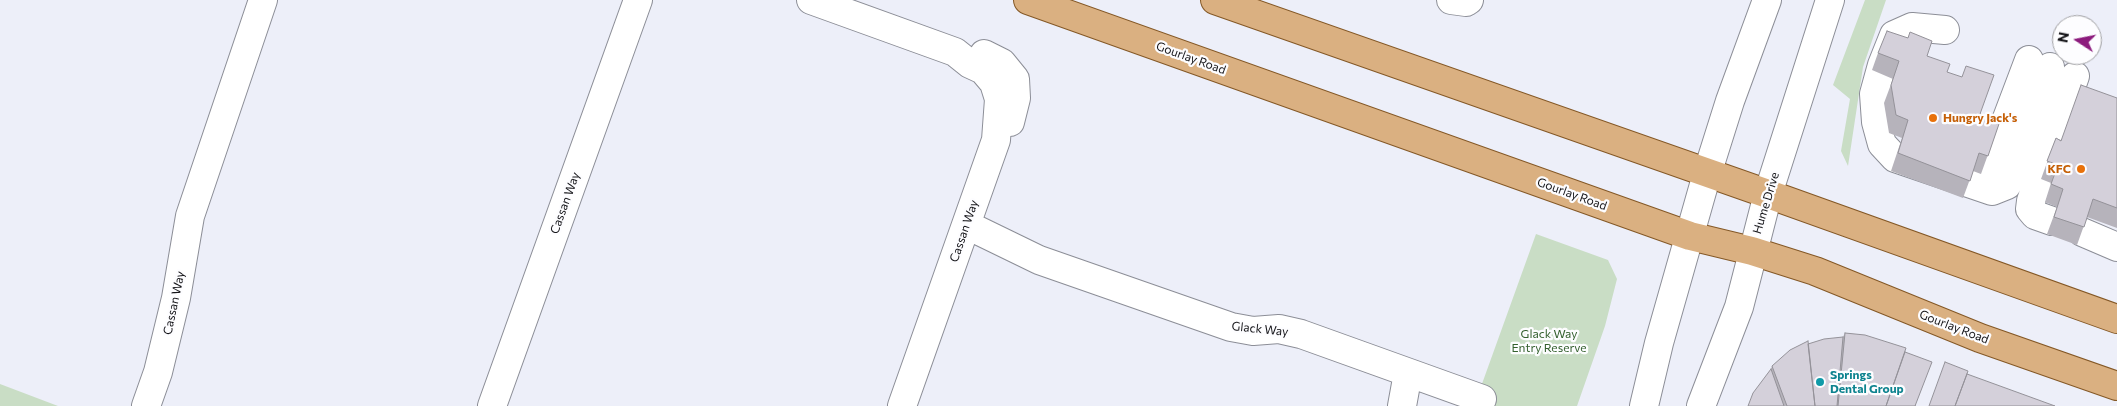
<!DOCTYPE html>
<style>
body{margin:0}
#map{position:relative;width:2117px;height:406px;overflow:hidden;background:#edeff9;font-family:Commissioner,sans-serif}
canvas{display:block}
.north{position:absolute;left:2052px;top:15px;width:50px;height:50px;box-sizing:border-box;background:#fdfdff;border:1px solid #a0a0a3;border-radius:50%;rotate:281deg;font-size:14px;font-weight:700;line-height:20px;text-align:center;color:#141418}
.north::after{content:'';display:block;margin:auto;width:18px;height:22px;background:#8c1b7d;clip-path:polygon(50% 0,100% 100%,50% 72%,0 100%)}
</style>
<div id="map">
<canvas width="2117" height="406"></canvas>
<div class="north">N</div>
</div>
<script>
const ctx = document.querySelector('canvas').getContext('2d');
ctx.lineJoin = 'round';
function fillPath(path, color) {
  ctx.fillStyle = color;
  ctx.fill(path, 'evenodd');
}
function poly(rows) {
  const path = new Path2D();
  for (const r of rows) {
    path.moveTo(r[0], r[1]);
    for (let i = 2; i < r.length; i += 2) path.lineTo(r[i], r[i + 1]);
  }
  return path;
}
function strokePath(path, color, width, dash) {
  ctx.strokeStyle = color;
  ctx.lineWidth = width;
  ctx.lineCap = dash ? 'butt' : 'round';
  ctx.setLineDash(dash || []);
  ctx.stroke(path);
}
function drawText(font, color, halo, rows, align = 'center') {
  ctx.font = font + ' Commissioner,sans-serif';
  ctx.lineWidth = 4.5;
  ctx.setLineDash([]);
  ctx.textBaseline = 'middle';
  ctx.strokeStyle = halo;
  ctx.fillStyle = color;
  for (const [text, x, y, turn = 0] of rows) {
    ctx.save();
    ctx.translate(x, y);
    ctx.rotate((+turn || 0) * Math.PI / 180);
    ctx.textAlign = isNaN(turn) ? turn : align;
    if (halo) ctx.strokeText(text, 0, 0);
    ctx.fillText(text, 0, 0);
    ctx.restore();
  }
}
fillPath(poly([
 [1865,0,1886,0,1863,67,1848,166,1841,151,1850,99,1833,85],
 [1536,234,1608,260,1617,279,1605,326,1577,406,1474,406],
 [0,384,58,406,0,406]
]), '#c9ddc5');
const minor = poly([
 [811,0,955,52,970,64,983,70,994,83,999,99,996,140,902,406],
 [1451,0,1466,2,1469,0],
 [1945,30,1912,27,1894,35,1882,65,1874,94,1876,122,1882,144,1895,158,1992,191,2007,185,2050,67],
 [984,54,1002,63,1015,79,1016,98,1010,122],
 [1981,187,2029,60],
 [2052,221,2035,215,2030,209,2031,201,2075,76],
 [967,225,1039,260,1231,327,1253,331,1279,329,1301,334,1482,399],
 [2082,232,2117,247],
 [146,406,158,372,176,298,190,216,263,0],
 [492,406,638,0],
 [1402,406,1408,373],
 [1644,406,1659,343,1707,174,1730,101,1767,0],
 [1701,406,1739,307,1768,194,1830,0]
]);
const major = poly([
 [1028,0,1690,236,1752,251,1815,271,1980,338,2117,386],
 [1215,0,1768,194,2117,319]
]);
strokePath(minor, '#8c8e97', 30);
strokePath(major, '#845826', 30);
strokePath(minor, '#fff', 28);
strokePath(major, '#dab081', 28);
fillPath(poly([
 [1878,53,1927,56,1947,72,1980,114,2000,121,1981,174,1973,171,1963,198,1891,171,1902,138,1889,133,1884,103,1893,79,1872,70],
 [2117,98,2117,228,2087,217,2077,245,2047,234,2057,207,2045,202,2051,183,2041,179,2056,138,2061,140],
 [1845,333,1905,352,1916,406,1748,406,1771,369,1772,366,1808,344,1843,337]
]), '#b6b3bb');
const building = poly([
 [1887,31,1908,38,1910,32,1932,41,1927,56,1950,64,1947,72,1962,77,1966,66,1994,75,1980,114,2000,121,1988,156,1979,153,1970,181,1898,153,1908,120,1896,115,1891,85,1899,61,1878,53,1887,31],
 [2081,85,2117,98,2117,208,2093,199,2084,227,2054,217,2063,189,2051,184,2058,165,2047,161,2056,138,2061,141,2081,85],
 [1845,333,1865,335,1906,348,1886,406,1838,406,1845,333],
 [1843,337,1837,406,1815,406,1808,344,1824,339,1843,337],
 [1808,341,1815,406,1787,406,1772,366,1790,350,1808,341],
 [1905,352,1932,362,1915,406,1886,406,1905,352],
 [1945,362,1968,371,1955,406,1929,406,1945,362],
 [1771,369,1784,406,1748,406,1753,393,1771,369],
 [1967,374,2055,406,1955,406,1967,374]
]);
fillPath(building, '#d4d0da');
strokePath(building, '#949299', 1);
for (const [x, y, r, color] of [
 [1933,118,5,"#e8710a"],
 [2081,169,5,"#e8710a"],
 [1820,382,5,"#0f9aa8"]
]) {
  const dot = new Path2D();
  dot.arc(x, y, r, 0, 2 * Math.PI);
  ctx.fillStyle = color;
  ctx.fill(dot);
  strokePath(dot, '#fdfdff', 2);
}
drawText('12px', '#141418', '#fdfdff', [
 ["Gourlay Road",1191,58,20],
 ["Gourlay Road",1572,194,20],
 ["Cassan Way",565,203,-70],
 ["Hume Drive",1766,203,-73],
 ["Cassan Way",964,231,-71],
 ["Cassan Way",174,303,-78],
 ["Gourlay Road",1954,327,21],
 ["Glack Way",1260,329,6]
]);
drawText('bold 12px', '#c56008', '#fdfdff', [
 ["Hungry Jack's",1943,118],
 ["KFC",2071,169,"right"]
], 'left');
drawText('12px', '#34602e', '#fdfdff', [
 ["Glack Way",1549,334],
 ["Entry Reserve",1549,348]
]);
drawText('bold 12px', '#0d838f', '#fdfdff', [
 ["Springs",1830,375],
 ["Dental Group",1830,389]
], 'left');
</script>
